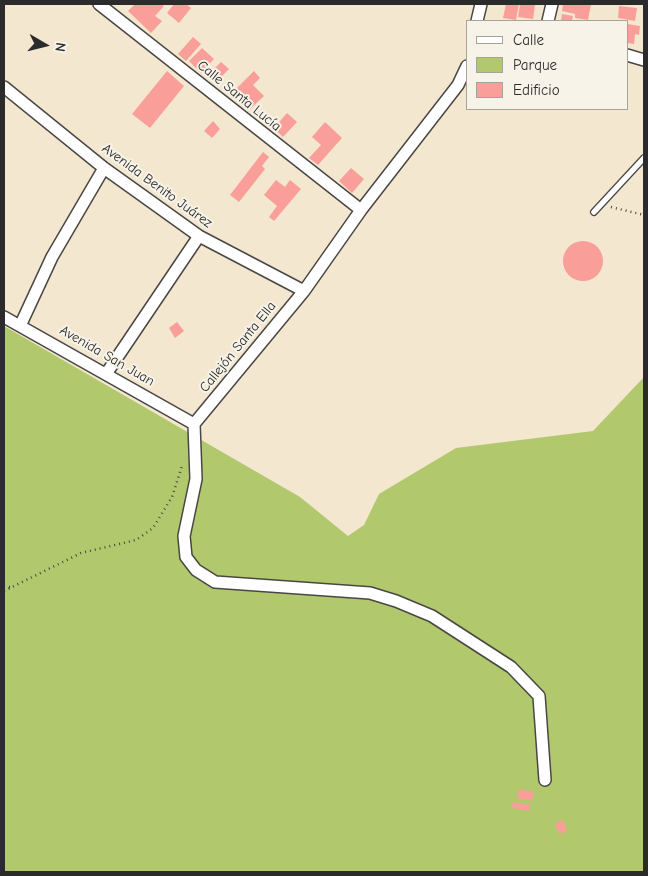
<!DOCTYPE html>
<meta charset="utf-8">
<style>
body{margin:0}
#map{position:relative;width:648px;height:876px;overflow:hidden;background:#f3e7d0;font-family:"Comic Neue",sans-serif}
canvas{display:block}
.frame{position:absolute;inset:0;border:5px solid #2b2b2b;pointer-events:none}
.legend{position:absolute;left:466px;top:20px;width:162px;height:90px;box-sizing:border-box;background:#f7f3e8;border:1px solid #a5a39c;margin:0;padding:6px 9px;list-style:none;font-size:15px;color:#2b2b2b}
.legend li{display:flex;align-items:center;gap:10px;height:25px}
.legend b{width:25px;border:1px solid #a5a39c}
.north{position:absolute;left:20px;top:20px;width:50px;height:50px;-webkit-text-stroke:4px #f7f3e8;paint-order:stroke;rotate:98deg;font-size:14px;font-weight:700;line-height:20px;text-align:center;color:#2b2b2b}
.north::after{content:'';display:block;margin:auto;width:18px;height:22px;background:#2b2b2b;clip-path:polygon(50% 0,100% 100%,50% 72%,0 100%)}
</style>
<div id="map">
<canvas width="648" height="876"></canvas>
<div class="frame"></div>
<ul class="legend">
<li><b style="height:6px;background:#fff"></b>Calle</li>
<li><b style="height:14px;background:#b2c86d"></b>Parque</li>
<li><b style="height:14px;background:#f99e99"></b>Edificio</li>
</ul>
<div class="north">N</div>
</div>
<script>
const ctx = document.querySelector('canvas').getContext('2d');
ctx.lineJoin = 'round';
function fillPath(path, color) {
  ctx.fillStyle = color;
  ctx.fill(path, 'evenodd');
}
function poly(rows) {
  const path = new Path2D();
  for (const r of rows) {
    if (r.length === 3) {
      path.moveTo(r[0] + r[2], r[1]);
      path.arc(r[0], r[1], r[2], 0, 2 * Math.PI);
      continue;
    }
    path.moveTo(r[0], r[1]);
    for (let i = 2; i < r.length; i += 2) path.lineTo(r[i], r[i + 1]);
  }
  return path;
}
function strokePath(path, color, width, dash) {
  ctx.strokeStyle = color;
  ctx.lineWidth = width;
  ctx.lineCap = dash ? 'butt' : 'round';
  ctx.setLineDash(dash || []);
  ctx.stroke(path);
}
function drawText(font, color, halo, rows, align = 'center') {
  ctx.font = font + ' "Comic Neue",sans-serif';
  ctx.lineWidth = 4;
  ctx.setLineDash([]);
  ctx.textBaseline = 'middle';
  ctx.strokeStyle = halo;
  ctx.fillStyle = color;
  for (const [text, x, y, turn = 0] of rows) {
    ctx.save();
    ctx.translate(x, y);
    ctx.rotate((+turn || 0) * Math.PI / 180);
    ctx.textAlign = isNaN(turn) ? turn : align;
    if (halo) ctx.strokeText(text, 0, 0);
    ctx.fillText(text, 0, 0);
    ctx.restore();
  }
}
fillPath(poly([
 [4,326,300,497,348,536,364,525,379,494,456,448,593,431,644,377,644,872,4,872]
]), '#b2c86d');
fillPath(poly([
 [135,4,161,4,164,6,155,16,162,21,151,33,128,11],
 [174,4,186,4,191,8,179,23,167,13],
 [506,4,519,4,516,20,503,18],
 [520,4,535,5,533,19,518,17],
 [563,4,591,4,588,20,575,18,575,14,562,11],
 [619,6,637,8,635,21,618,18],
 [562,14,573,16,572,21,561,21],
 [627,24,640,26,639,35,635,34,634,44,627,43],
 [193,37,201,44,186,61,178,54],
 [202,48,214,59,201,73,189,61],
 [221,62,229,69,218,80,210,73],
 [167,71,184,86,150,128,132,114],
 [254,71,260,78,253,85,264,96,250,109,233,92],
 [287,113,297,122,283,137,274,128],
 [213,121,220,129,212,138,204,131],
 [325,122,342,138,318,165,309,158,321,145,312,137],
 [263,152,269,157,262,166,265,169,239,202,230,195],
 [351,168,364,179,352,193,339,181],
 [276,180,285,187,290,180,301,189,274,221,269,217,277,206,264,195],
 [583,261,20],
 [177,322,184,331,175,338,169,328],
 [519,789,534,792,532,801,517,798],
 [513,802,530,805,529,811,512,808],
 [563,820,567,831,559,834,555,823]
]), '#f99e99');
const lane = poly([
 [594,212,644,158]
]);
const street = poly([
 [99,4,361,210],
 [477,21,481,4],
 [548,21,552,4],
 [627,55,644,60],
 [4,87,104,168,199,236,304,291],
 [4,317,194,424],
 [20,326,52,257,104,168],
 [106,374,199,236],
 [194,424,196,479,184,536,186,557,196,570,215,582,370,593,396,601,432,616,511,667,539,696,545,780],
 [194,424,304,291,361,210,458,85,467,66]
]);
strokePath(lane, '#494744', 8);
strokePath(street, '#494744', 14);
strokePath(poly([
 [611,207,644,215],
 [4,587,14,587],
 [4,591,81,553,136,540,153,528,172,497,182,466]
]), '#494744', 2.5, [1, 4]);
strokePath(lane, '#fff', 5.5);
strokePath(street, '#fff', 11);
drawText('14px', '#2b2b2b', '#f7f3e8', [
 ["Calle Santa Lucía",239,96,39],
 ["Avenida Benito Juárez",157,186,36],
 ["Callejón Santa Ella",238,347,-51],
 ["Avenida San Juan",107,356,30]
]);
</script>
